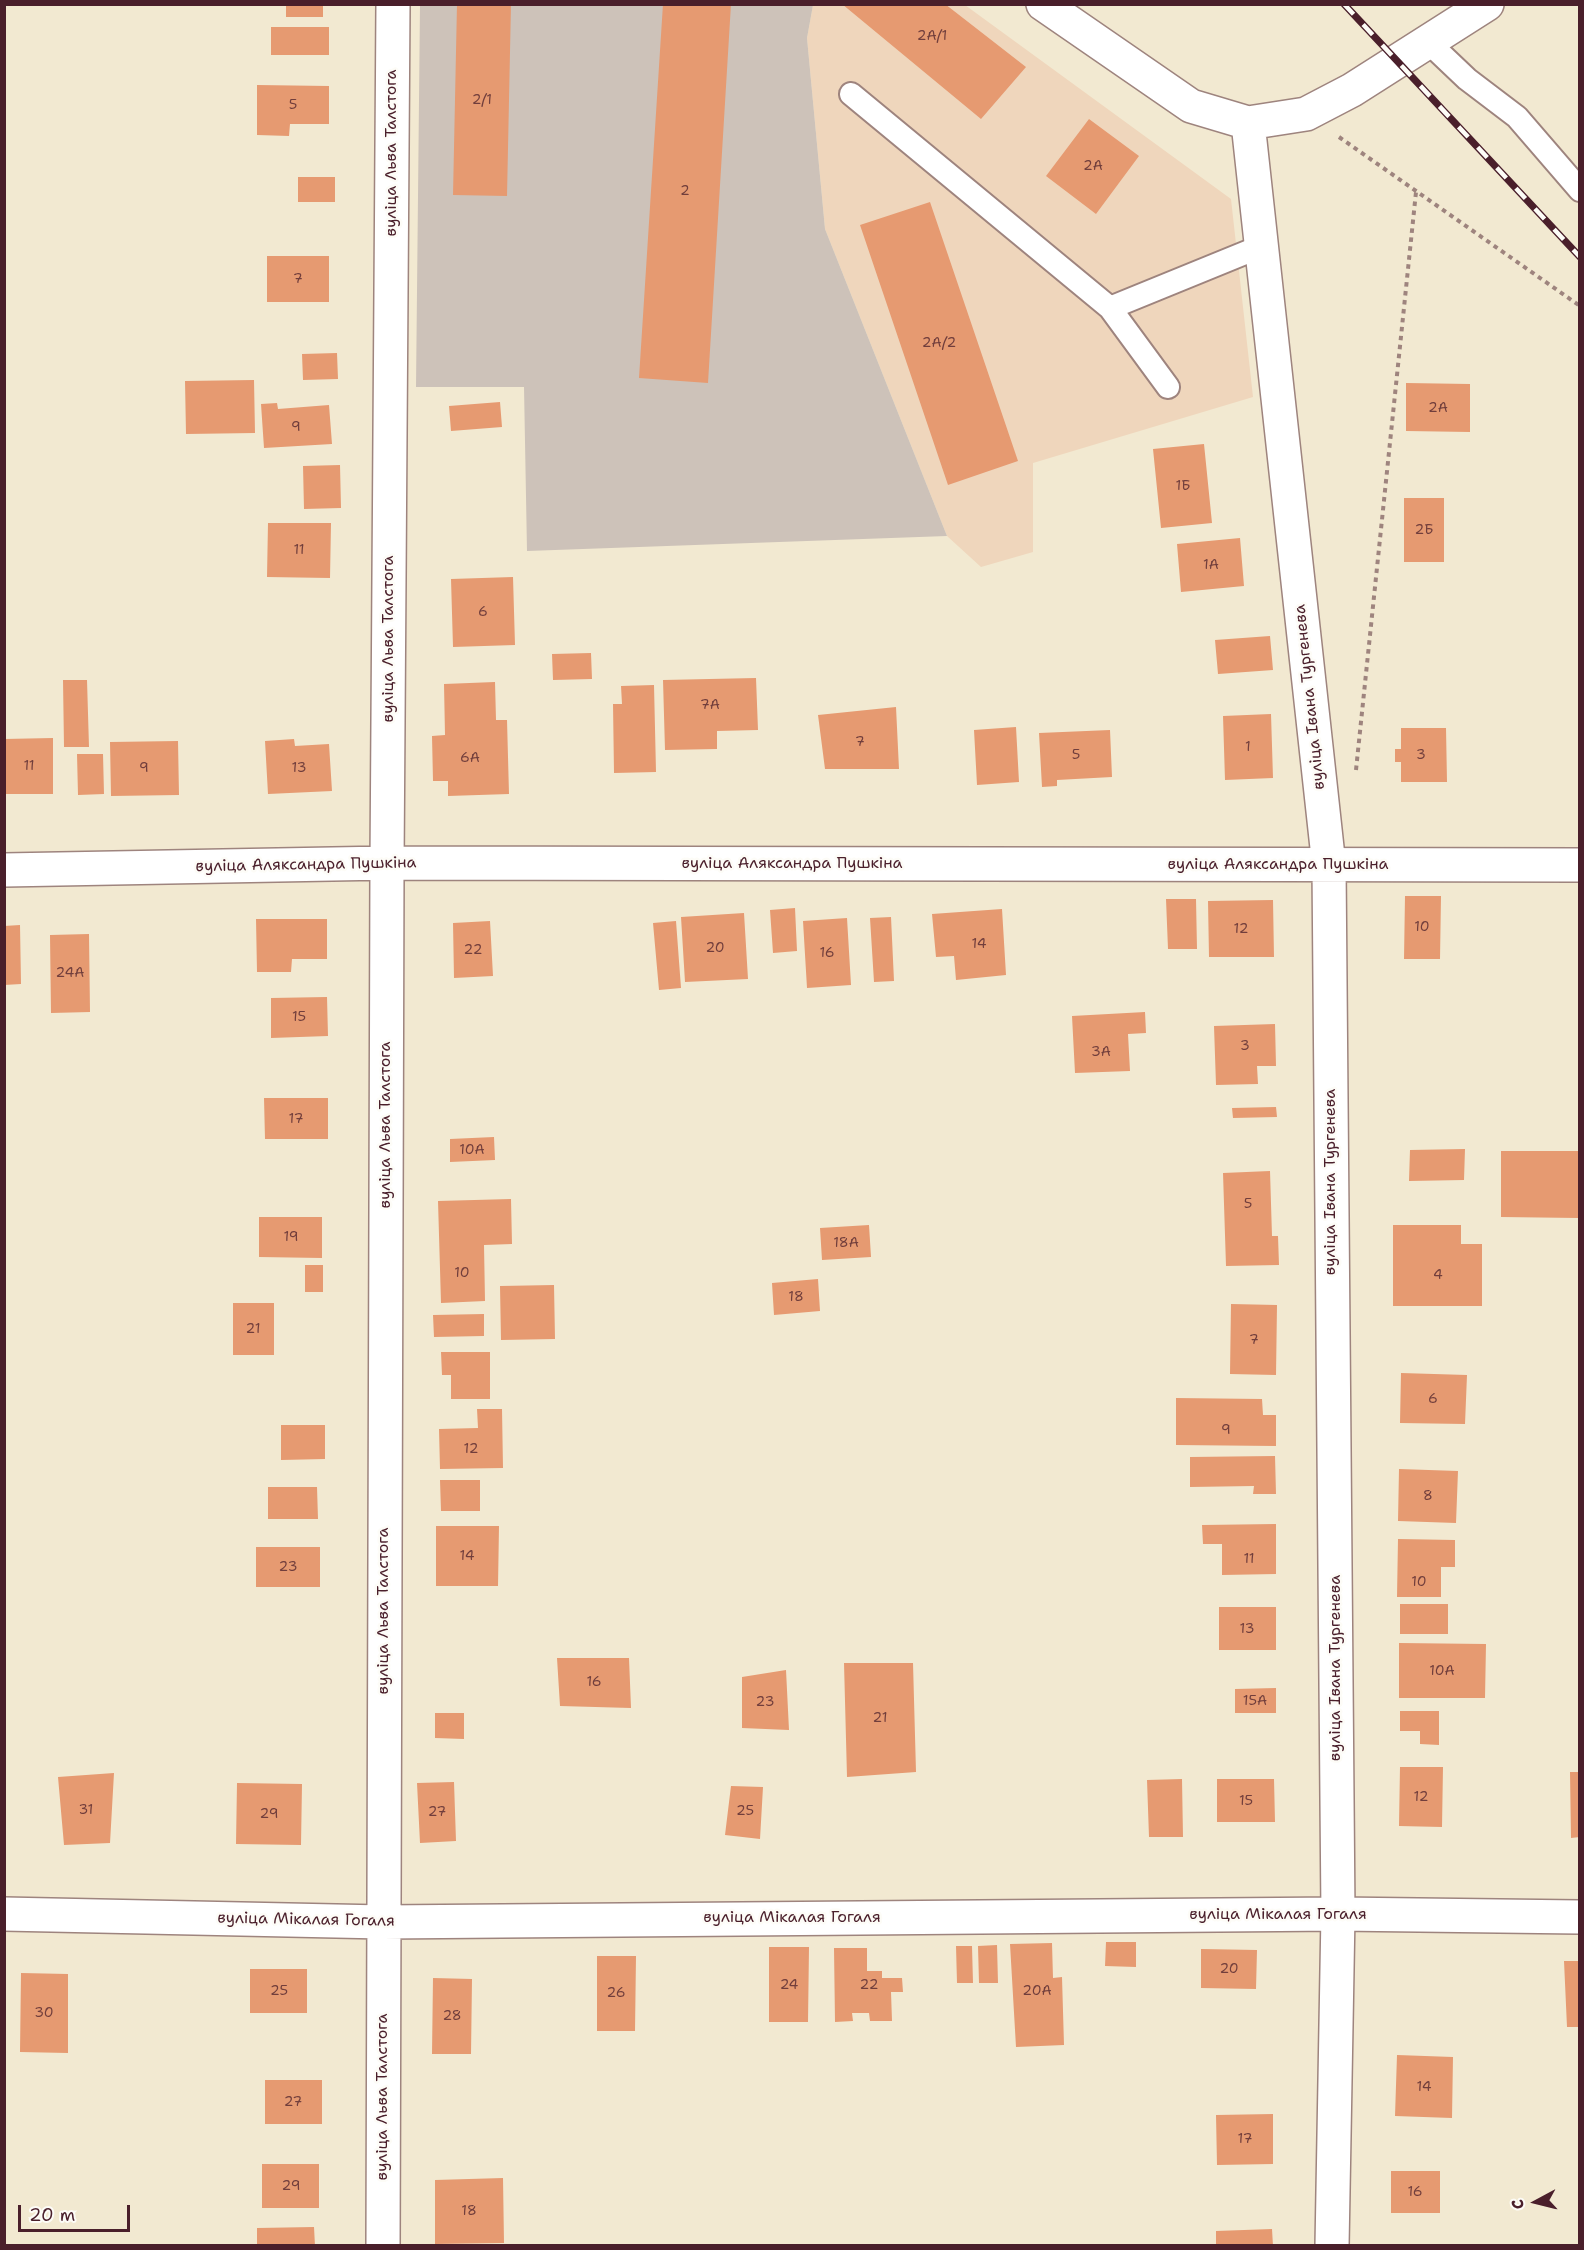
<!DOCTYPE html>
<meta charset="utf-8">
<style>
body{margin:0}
#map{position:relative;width:1584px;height:2250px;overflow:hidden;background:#f2e9d1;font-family:"Shantell Sans",sans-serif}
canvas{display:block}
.frame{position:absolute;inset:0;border:6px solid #4a1f2b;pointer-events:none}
.north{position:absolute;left:1506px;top:2172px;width:60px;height:60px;-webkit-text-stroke:4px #fdfcf7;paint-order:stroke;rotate:263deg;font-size:16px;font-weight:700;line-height:24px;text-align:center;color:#4a1f2b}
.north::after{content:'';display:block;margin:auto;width:21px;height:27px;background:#4a1f2b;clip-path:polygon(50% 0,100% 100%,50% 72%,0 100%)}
.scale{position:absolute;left:18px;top:2205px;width:112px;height:27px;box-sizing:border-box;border:3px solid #4a1f2b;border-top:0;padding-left:8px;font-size:18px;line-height:21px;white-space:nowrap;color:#4a1f2b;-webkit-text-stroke:4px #fdfcf7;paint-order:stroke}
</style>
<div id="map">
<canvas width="1584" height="2250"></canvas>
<div class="frame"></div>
<div class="north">С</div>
<div class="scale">20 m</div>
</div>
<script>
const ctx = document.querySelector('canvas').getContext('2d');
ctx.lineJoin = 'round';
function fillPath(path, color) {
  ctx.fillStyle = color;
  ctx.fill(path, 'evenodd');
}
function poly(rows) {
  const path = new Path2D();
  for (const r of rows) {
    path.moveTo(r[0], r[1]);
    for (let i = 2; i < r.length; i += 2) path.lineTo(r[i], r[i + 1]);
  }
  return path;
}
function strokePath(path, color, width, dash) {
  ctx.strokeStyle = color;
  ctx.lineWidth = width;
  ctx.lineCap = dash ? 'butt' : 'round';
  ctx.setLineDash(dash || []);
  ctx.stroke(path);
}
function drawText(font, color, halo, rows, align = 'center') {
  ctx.font = font + ' "Shantell Sans",sans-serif';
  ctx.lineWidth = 5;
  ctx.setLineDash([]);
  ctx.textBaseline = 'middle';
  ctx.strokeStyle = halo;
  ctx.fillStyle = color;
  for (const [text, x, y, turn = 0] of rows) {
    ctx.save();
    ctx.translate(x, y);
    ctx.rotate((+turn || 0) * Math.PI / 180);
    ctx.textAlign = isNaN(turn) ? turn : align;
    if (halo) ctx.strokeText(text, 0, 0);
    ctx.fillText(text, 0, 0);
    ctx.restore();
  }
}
fillPath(poly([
 [813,5,965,5,1231,199,1253,397,1033,463,1033,552,981,567,947,536,825,229,807,38]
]), '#efd6bc');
fillPath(poly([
 [420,5,813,5,807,38,825,229,947,536,527,551,524,387,416,387]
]), '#cdc2b9');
fillPath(poly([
 [286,4,323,4,323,17,286,17],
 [457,4,511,4,507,196,453,195],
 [663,4,731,4,708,383,639,378],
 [842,4,945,4,1026,67,981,119],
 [271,27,329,27,329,55,271,55],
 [257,85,329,86,329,124,290,124,289,136,257,135],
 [1089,119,1139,156,1096,214,1046,176],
 [298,177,335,177,335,202,298,202],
 [930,202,1018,461,948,485,860,225],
 [267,256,329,256,329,302,267,302],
 [337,353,338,379,303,380,302,354],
 [254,380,255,433,186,434,185,381],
 [1406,383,1470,384,1470,432,1406,431],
 [500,402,502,427,451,431,449,406],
 [277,403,278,409,329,405,332,444,264,448,261,404],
 [1204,444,1212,523,1161,528,1153,449],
 [340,465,341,508,304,509,303,466],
 [1404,498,1444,498,1444,562,1404,562],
 [268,523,331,523,330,578,267,577],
 [1240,538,1244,586,1181,592,1177,544],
 [513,577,515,645,453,647,451,579],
 [1270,636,1273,670,1218,674,1215,640],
 [591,653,592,679,553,680,552,654],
 [756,678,758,730,717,731,717,749,665,750,663,680],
 [63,680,87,680,89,747,64,747],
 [495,682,496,720,507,720,509,794,448,796,448,781,433,781,432,736,445,735,444,684],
 [654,685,656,772,614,773,613,704,622,704,621,686],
 [896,707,899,769,825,769,818,715],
 [1271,714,1273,778,1225,780,1223,716],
 [1016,727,1019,782,977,785,974,730],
 [1401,728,1446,728,1447,782,1401,782,1401,762,1395,762,1395,749,1401,749],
 [1110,730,1112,777,1057,780,1057,786,1042,787,1039,733],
 [53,738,53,794,4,794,4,739],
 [294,739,295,746,329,744,332,791,268,794,265,741],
 [178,741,179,795,111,796,110,742],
 [77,754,103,754,104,794,78,795],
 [1405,896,1441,896,1440,959,1404,959],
 [1166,899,1196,899,1197,949,1168,949],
 [1273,900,1274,957,1209,957,1208,901],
 [795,908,797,951,773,953,770,910],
 [1002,909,1006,975,956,980,954,956,936,957,932,914],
 [744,913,748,979,685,982,681,917],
 [891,917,894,981,874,982,870,918],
 [847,918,851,985,807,988,803,921],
 [256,919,327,919,327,959,292,959,291,972,257,972],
 [490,921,493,976,454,978,453,923],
 [676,921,681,988,659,990,653,923],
 [20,925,21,984,4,985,4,926],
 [89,934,90,1012,51,1013,50,935],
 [327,997,328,1036,271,1038,271,998],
 [1145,1012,1146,1033,1128,1034,1130,1071,1075,1073,1072,1016],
 [1275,1024,1276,1066,1257,1066,1258,1084,1216,1085,1214,1026],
 [264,1098,328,1098,328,1139,265,1139],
 [1276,1107,1277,1117,1233,1118,1232,1108],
 [494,1137,495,1160,450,1162,450,1139],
 [1465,1149,1464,1180,1409,1181,1410,1150],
 [1501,1151,1578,1151,1578,1218,1501,1217],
 [1270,1171,1272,1236,1278,1236,1279,1265,1226,1266,1223,1173],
 [511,1199,512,1244,484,1245,485,1301,441,1303,438,1201],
 [259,1217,322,1217,322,1258,259,1257],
 [869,1225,871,1257,822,1260,820,1228],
 [1393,1225,1461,1225,1461,1244,1482,1244,1482,1306,1393,1306],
 [305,1265,323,1265,323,1292,305,1292],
 [818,1279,820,1311,774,1315,772,1283],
 [554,1285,555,1339,501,1340,500,1286],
 [233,1303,274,1303,274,1355,233,1355],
 [1231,1304,1277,1305,1276,1375,1230,1374],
 [484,1314,484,1336,434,1337,433,1315],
 [441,1352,490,1352,490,1399,451,1399,451,1375,442,1375],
 [1401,1373,1467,1375,1465,1424,1400,1423],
 [1176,1398,1262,1399,1263,1415,1276,1415,1276,1446,1176,1445],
 [477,1409,502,1409,503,1468,440,1469,439,1429,478,1428],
 [281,1425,325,1425,325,1459,281,1460],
 [1275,1456,1276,1494,1253,1494,1254,1486,1190,1487,1190,1457],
 [1399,1469,1458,1471,1456,1523,1398,1521],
 [440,1480,480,1480,480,1511,441,1511],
 [268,1487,317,1487,318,1519,268,1519],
 [1276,1524,1276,1574,1222,1575,1222,1544,1203,1544,1202,1525],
 [436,1526,499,1526,498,1586,436,1586],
 [1398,1539,1455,1540,1455,1567,1441,1567,1441,1597,1397,1597],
 [256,1547,320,1547,320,1587,256,1587],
 [1400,1604,1448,1604,1448,1634,1400,1634],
 [1219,1607,1276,1607,1276,1650,1219,1650],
 [1399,1643,1486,1644,1485,1698,1399,1698],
 [557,1658,629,1658,631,1708,560,1706],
 [844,1663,913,1663,916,1772,847,1777],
 [786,1670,789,1730,742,1728,742,1677],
 [1276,1688,1276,1713,1235,1713,1235,1689],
 [1400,1711,1439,1711,1439,1745,1420,1744,1420,1731,1400,1731],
 [435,1713,464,1713,464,1739,435,1738],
 [1400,1767,1443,1767,1442,1827,1399,1826],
 [1570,1772,1580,1772,1580,1837,1571,1838],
 [114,1773,110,1843,64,1845,58,1777],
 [1182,1779,1183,1837,1149,1837,1147,1780],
 [1217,1779,1274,1779,1275,1822,1217,1822],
 [454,1782,456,1841,420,1843,417,1783],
 [237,1783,302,1784,301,1845,236,1844],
 [731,1786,763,1787,760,1839,725,1835],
 [1106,1942,1136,1942,1136,1967,1105,1966],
 [1052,1943,1053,1978,1062,1977,1064,2045,1016,2047,1010,1944],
 [997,1945,998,1983,979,1983,978,1946],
 [956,1946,972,1946,973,1983,957,1983],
 [769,1947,809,1947,808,2022,769,2022],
 [834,1948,867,1948,867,1971,882,1971,882,1978,902,1978,903,1992,891,1992,892,2021,870,2021,869,2013,852,2013,853,2021,835,2022],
 [1201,1949,1257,1950,1256,1989,1201,1988],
 [597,1956,636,1956,635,2031,597,2031],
 [1564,1961,1580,1961,1580,2027,1567,2027],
 [250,1969,307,1969,307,2013,250,2013],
 [21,1973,68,1974,68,2053,20,2052],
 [433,1978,472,1979,471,2054,432,2054],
 [1397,2055,1453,2057,1452,2118,1395,2116],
 [265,2080,322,2080,322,2124,265,2124],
 [1273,2114,1273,2164,1217,2165,1216,2115],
 [262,2164,319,2164,319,2208,262,2208],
 [1391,2171,1440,2171,1440,2213,1391,2213],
 [503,2178,504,2243,435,2244,435,2180],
 [314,2227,315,2246,257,2246,257,2228],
 [1272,2229,1273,2246,1216,2246,1216,2231]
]), '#e69a71');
const lane = poly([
 [1427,41,1467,79,1517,117,1580,190],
 [851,94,1110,308,1262,246],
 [1110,308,1168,387]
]);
const street = poly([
 [1043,4,1191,106,1248,123,1306,114,1352,90,1487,4],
 [1248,123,1329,866,1338,1914,1332,2246],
 [4,870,387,863,1580,865],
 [4,1914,383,1922,1338,1914,1580,1917],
 [383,2246,387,863,393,4]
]);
strokePath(lane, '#9e847e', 26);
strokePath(street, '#9e847e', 36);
strokePath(poly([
 [1339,137,1580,306],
 [1356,770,1416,192]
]), '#9e847e', 4, [4.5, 4.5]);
strokePath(lane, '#fff', 22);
strokePath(street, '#fff', 33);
const rail = poly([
 [1344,4,1580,257]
]);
strokePath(rail, '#4a1f2b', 7);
strokePath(rail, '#fdfcf7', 4.5, [14]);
drawText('14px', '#713e3c', null, [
 ["2А/1",932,36],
 ["2/1",482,100],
 ["5",293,105],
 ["2А",1093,166],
 ["2",685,191],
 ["7",298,279],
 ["2А/2",939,343],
 ["2А",1438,408],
 ["9",296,427],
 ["1Б",1183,486],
 ["2Б",1424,530],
 ["11",299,550],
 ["1А",1211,565],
 ["6",483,612],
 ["7А",710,705],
 ["7",860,742],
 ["1",1248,747],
 ["5",1076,755],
 ["3",1421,755],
 ["6А",470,758],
 ["11",29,766],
 ["9",144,768],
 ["13",299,768],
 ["10",1422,927],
 ["12",1241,929],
 ["14",979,944],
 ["20",715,948],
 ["22",473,950],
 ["16",827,953],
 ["24А",70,973],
 ["15",299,1017],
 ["3",1245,1046],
 ["3А",1101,1052],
 ["17",296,1119],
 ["10А",472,1150],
 ["5",1248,1204],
 ["19",291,1237],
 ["18А",846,1243],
 ["10",462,1273],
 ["4",1438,1275],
 ["18",796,1297],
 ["21",253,1329],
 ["7",1254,1340],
 ["6",1433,1399],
 ["9",1226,1430],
 ["12",471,1449],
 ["8",1428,1496],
 ["14",467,1556],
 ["11",1249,1559],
 ["23",288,1567],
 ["10",1419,1582],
 ["13",1247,1629],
 ["10А",1442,1671],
 ["16",594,1682],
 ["15А",1255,1701],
 ["23",765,1702],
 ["21",880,1718],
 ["12",1421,1797],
 ["15",1246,1801],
 ["31",86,1810],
 ["25",745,1811],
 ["27",437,1812],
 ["29",269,1814],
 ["20",1229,1969],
 ["24",789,1985],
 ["22",869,1985],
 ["25",279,1991],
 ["20А",1037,1991],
 ["26",616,1993],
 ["30",44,2013],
 ["28",452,2016],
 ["14",1424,2087],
 ["27",293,2102],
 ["17",1245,2139],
 ["29",291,2186],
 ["16",1415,2192],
 ["18",469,2211]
]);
drawText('16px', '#4a1f2b', '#fdfcf7', [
 ["вуліца Льва Талстога",392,153,-90],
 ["вуліца Льва Талстога",389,639,-90],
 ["вуліца Івана Тургенева",1310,697,-96],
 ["вуліца Аляксандра Пушкіна",792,864],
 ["вуліца Аляксандра Пушкіна",306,865,-1],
 ["вуліца Аляксандра Пушкіна",1278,865],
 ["вуліца Льва Талстога",386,1125,-90],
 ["вуліца Івана Тургенева",1331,1182,-90],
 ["вуліца Льва Талстога",384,1611,-90],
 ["вуліца Івана Тургенева",1336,1668,-90],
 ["вуліца Мікалая Гогаля",1278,1915],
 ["вуліца Мікалая Гогаля",792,1918],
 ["вуліца Мікалая Гогаля",306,1920,1],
 ["вуліца Льва Талстога",383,2097,-90]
]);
</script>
